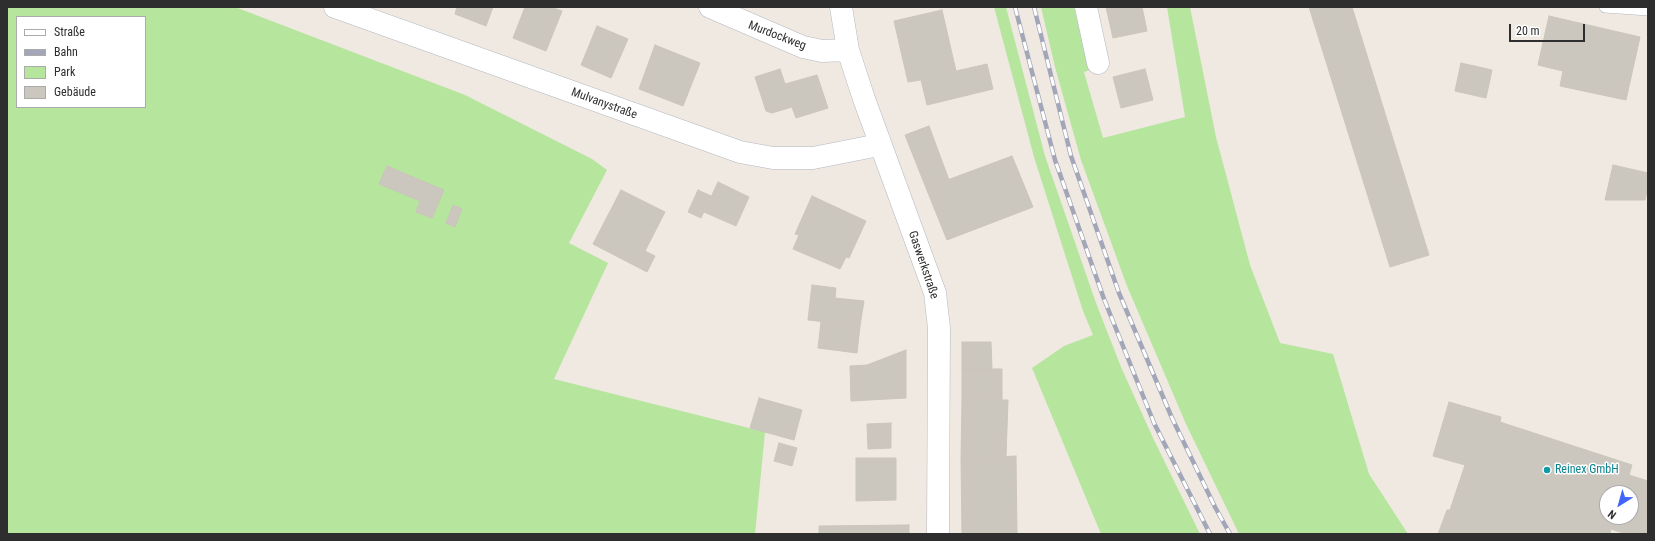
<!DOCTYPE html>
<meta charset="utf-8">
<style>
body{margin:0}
#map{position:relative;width:1655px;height:541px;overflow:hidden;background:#efe9e1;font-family:"Roboto Condensed",sans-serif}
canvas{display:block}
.frame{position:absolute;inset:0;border:8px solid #2e2e2e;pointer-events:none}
.legend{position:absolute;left:16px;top:16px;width:130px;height:92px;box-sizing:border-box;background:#fff;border:1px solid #ababab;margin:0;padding:5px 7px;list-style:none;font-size:12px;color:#2e2e2e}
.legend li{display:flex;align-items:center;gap:8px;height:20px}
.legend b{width:20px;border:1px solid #ababab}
.north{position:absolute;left:1599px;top:485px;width:40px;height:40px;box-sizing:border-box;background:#fff;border:1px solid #ababab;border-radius:50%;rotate:217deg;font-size:11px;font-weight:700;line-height:16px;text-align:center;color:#2e2e2e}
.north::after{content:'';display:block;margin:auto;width:14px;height:18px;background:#4264fb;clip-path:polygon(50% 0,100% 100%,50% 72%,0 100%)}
.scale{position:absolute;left:1509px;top:24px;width:76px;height:18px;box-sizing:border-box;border:2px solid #2e2e2e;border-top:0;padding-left:5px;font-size:12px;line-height:14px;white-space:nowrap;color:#2e2e2e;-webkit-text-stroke:3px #fff;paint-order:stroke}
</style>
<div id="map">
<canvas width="1655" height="541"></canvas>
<div class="frame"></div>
<ul class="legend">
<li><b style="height:5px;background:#fff"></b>Straße</li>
<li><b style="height:5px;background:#a3a6b8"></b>Bahn</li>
<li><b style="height:11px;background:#b6e59e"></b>Park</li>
<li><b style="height:11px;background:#cbc7bf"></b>Gebäude</li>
</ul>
<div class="north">N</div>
<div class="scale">20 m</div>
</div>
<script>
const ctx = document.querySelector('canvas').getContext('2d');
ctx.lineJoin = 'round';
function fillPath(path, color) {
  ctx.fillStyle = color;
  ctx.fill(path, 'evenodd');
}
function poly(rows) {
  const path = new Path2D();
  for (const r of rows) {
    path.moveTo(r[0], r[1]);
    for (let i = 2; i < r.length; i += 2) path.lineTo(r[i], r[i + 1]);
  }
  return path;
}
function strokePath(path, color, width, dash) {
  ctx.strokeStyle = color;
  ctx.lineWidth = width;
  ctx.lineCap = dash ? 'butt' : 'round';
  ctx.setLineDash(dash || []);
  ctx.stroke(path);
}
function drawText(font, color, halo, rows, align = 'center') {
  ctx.font = font + ' "Roboto Condensed",sans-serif';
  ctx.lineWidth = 3;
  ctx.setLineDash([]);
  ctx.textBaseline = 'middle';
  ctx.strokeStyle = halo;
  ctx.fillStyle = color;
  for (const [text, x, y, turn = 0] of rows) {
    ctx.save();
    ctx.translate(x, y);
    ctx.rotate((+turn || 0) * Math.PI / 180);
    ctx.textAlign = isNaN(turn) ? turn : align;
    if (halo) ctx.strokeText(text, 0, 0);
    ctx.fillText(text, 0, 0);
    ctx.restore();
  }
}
fillPath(poly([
 [7,7,235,7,465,95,592,159,607,170,569,243,608,263,554,379,765,432,755,534,7,534],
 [17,17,145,17,145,107,17,107],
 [994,7,1006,7,1045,156,1096,303,1121,367,1153,438,1200,534,1101,534,1032,368,1064,346,1093,335,1083,311,1034,157],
 [1041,7,1074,7,1090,70,1084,72,1103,138,1185,117,1167,7,1190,7,1216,137,1250,265,1280,343,1333,354,1369,474,1408,534,1239,534,1186,424,1127,286,1081,160,1055,67]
]), '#b6e59e');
const building = poly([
 [457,7,493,7,486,26,455,14,457,7],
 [525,7,551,7,562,11,546,51,513,38,525,7],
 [1106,7,1142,7,1147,31,1113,38,1106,7],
 [1309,7,1352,7,1429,255,1390,267,1309,7],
 [942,10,956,71,987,64,993,89,927,105,921,80,908,82,894,21,942,10],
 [1549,16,1640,37,1626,100,1560,86,1563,71,1538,65,1549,16],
 [597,26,628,39,611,78,581,65,597,26],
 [655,45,700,63,683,106,639,89,655,45],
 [1461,63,1492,70,1486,98,1455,91,1461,63],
 [780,69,785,84,817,75,828,108,796,118,792,107,772,113,766,111,755,77,780,69],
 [1145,69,1153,100,1121,108,1113,77,1145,69],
 [929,126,949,180,926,188,905,135,929,126],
 [1012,156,1033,207,947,240,926,188,1012,156],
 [1613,165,1648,173,1648,186,1645,200,1605,200,1613,165],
 [387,166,444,190,432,218,416,212,420,201,379,184,387,166],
 [718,182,749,197,736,226,704,212,718,182],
 [621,190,665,212,645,251,655,256,647,272,593,244,621,190],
 [698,190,711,196,701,218,688,212,698,190],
 [812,196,866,221,849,258,846,257,840,269,793,249,799,235,795,234,812,196],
 [453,205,462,209,455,227,446,223,453,205],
 [812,285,836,288,835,298,864,301,860,326,808,320,812,285],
 [821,322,860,326,857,353,818,348,821,322],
 [962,342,991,342,992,369,962,369,962,342],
 [906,350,906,398,851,401,850,366,867,365,906,350],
 [962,369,1002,369,1002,400,962,400,962,369],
 [759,398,802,410,794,440,750,428,759,398],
 [962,400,1008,400,1006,457,961,459,962,400],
 [1449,402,1501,417,1500,422,1632,465,1629,475,1648,481,1648,534,1626,534,1611,529,1610,534,1438,534,1447,510,1450,510,1465,465,1433,456,1449,402],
 [1607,493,1631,493,1631,517,1607,517,1607,493],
 [891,423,891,448,868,449,867,424,891,423],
 [779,443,797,448,792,466,774,461,779,443],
 [1016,456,1017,534,962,534,961,459,1016,456],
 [856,458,896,458,896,500,856,501,856,458],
 [909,525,909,534,819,534,819,526,909,525]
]);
fillPath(building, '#cbc7bf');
strokePath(building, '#cbc5ba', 1);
const lane = poly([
 [1605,7,1648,10]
]);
const street = poly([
 [335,7,740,152,773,158,813,158,879,145],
 [710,7,803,47,822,51,848,50],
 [841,7,848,50,864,99,935,293,939,328,938,534],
 [1086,7,1098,63]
]);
strokePath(lane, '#b4b7c1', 12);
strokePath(street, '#b4b7c1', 23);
strokePath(lane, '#fff', 11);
strokePath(street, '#fff', 22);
const rail = poly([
 [1015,7,1055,160,1104,299,1154,423,1210,534],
 [1034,7,1071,156,1119,293,1172,418,1215,507,1230,534]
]);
strokePath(rail, '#a3a6b8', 4.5);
strokePath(rail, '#fff', 3, [9]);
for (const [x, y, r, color] of [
 [1547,470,4,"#0f9aa8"]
]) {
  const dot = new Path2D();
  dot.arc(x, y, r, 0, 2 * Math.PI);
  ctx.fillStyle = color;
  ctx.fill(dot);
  strokePath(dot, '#fff', 1.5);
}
drawText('12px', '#2e2e2e', '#fff', [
 ["Murdockweg",777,36,21],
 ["Mulvanystraße",604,104,20],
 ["Gaswerkstraße",923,265,71]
]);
drawText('12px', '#0d838f', '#fff', [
 ["Reinex GmbH",1555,470]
], 'left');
</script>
